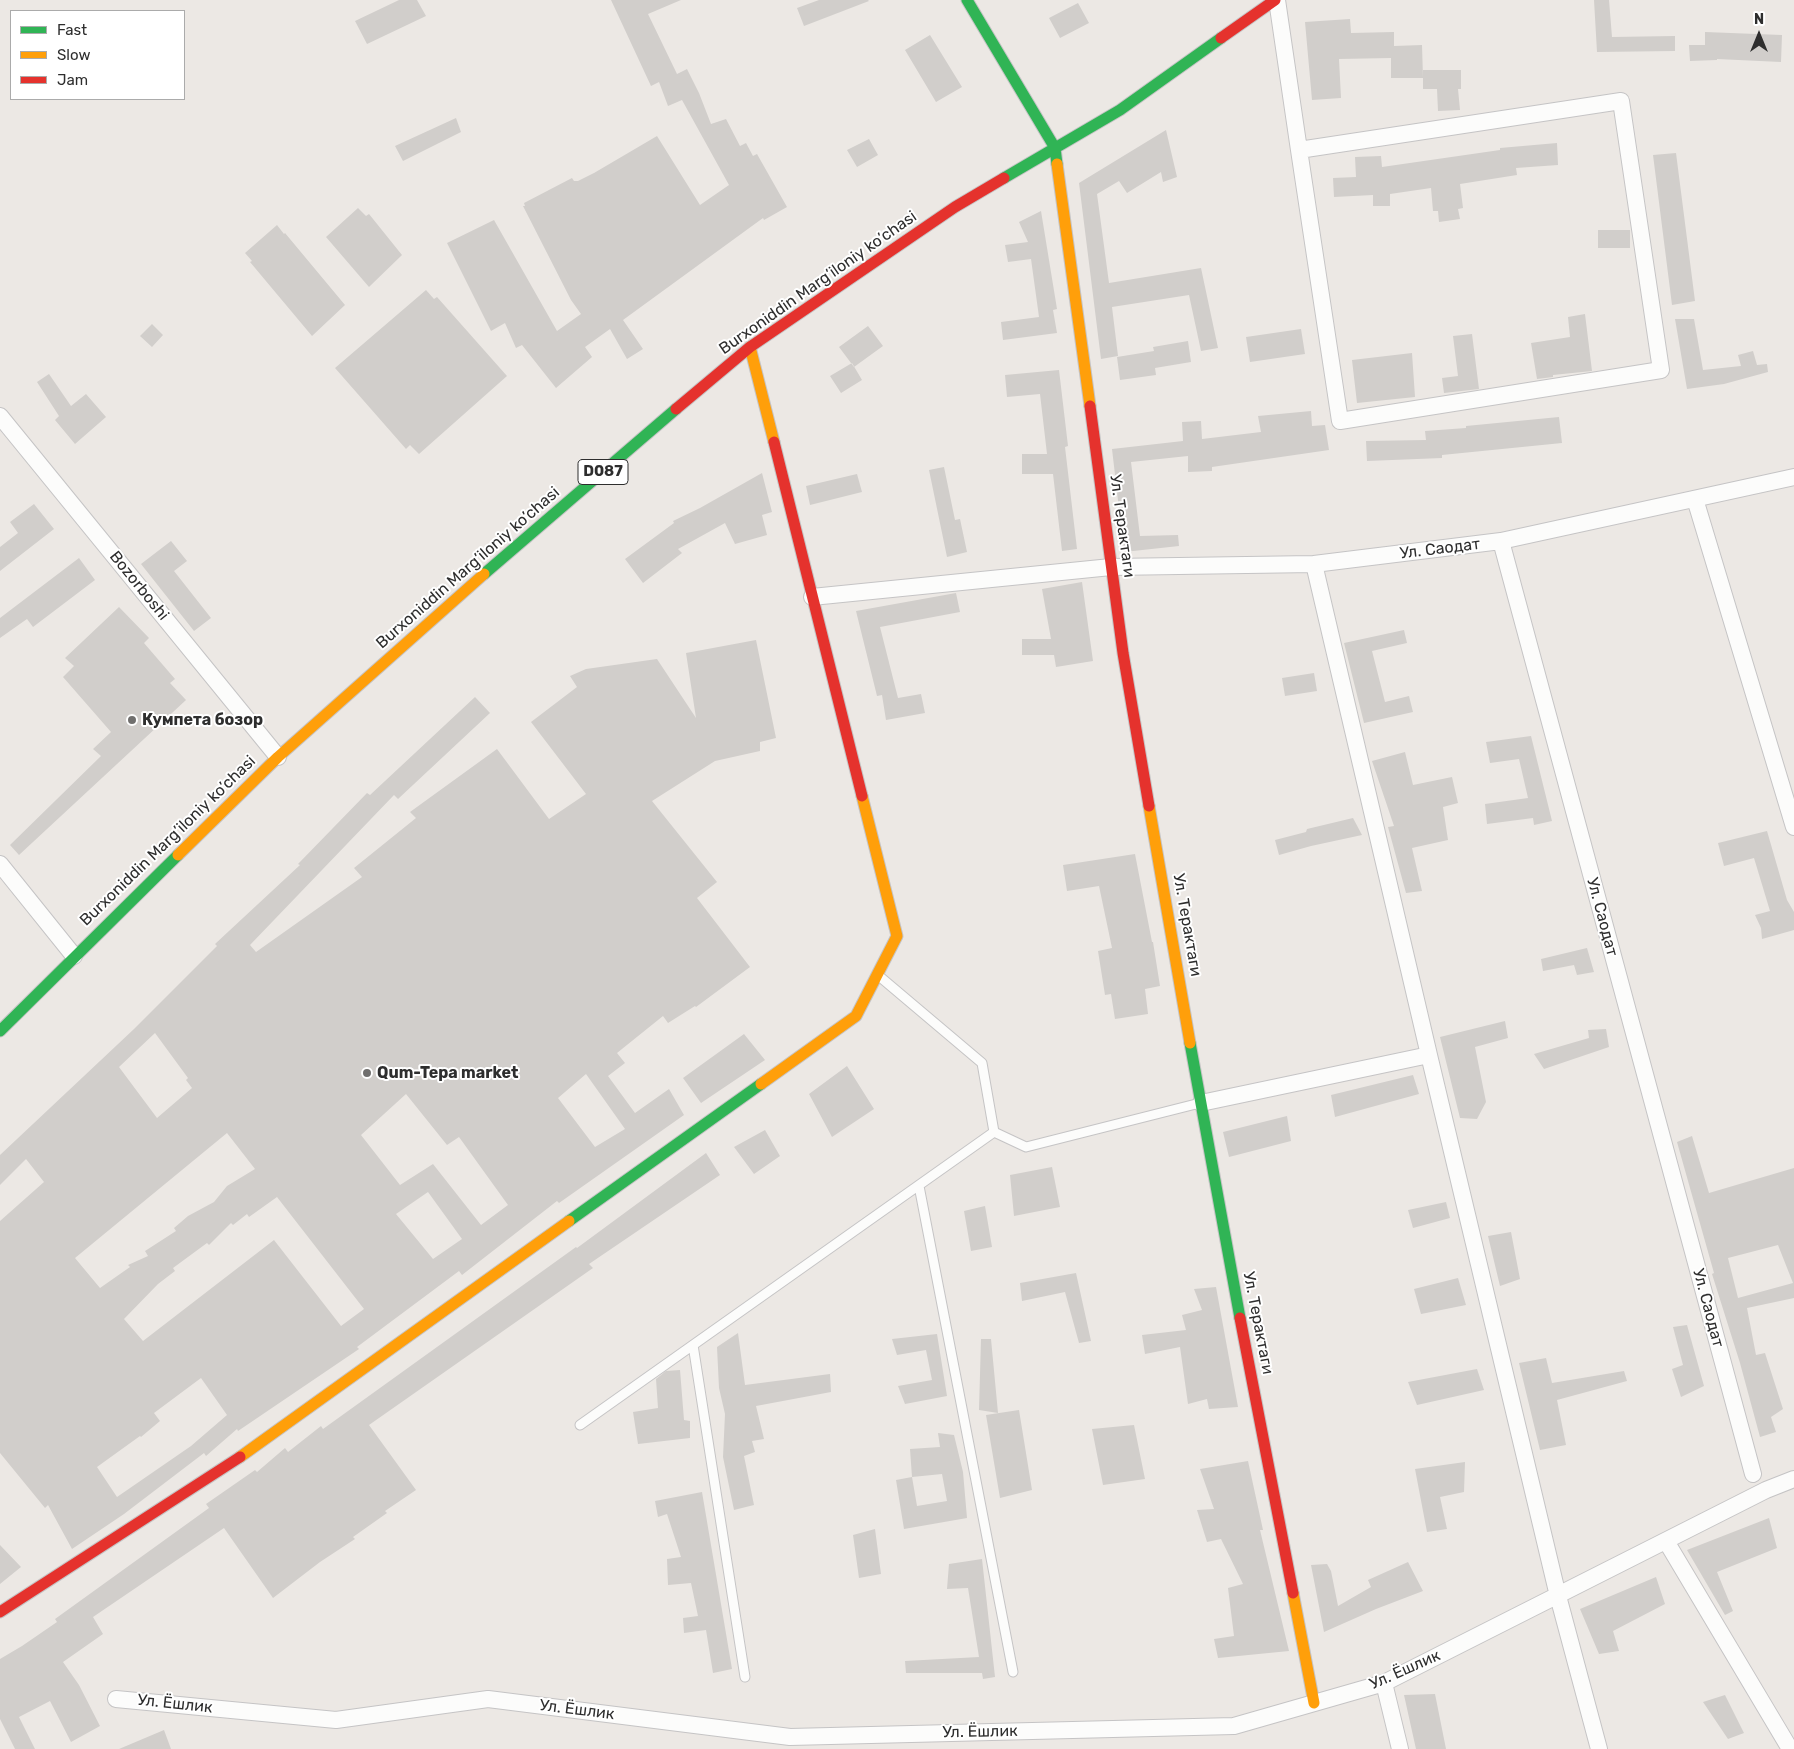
<!DOCTYPE html>
<meta charset="utf-8">
<style>
body{margin:0}
#map{position:relative;width:1794px;height:1749px;overflow:hidden;background:#ece8e4;font-family:Rubik,sans-serif}
canvas{display:block}
.legend{position:absolute;left:10px;top:10px;width:175px;height:90px;box-sizing:border-box;background:#fff;border:1px solid #ababab;margin:0;padding:6px 9px;list-style:none;font-size:15px;color:#2e2e2e}
.legend li{display:flex;align-items:center;gap:10px;height:25px}
.legend b{width:25px;border:1px solid #ababab}
.north{position:absolute;left:1734px;top:10px;width:50px;height:50px;-webkit-text-stroke:4px #fff;paint-order:stroke;rotate:0deg;font-size:14px;font-weight:700;line-height:20px;text-align:center;color:#2e2e2e}
.north::after{content:'';display:block;margin:auto;width:18px;height:22px;background:#2e2e2e;clip-path:polygon(50% 0,100% 100%,50% 72%,0 100%)}
</style>
<div id="map">
<canvas width="1794" height="1749"></canvas>
<ul class="legend">
<li><b style="height:6px;background:#30b455"></b>Fast</li>
<li><b style="height:6px;background:#ff9f0a"></b>Slow</li>
<li><b style="height:6px;background:#e5322d"></b>Jam</li>
</ul>
<div class="north">N</div>
</div>
<script>
const ctx = document.querySelector('canvas').getContext('2d');
ctx.lineJoin = 'round';
function fillPath(path, color) {
  ctx.fillStyle = color;
  ctx.fill(path, 'evenodd');
}
function poly(rows) {
  const path = new Path2D();
  for (const r of rows) {
    path.moveTo(r[0], r[1]);
    for (let i = 2; i < r.length; i += 2) path.lineTo(r[i], r[i + 1]);
  }
  return path;
}
function strokePath(path, color, width, dash) {
  ctx.strokeStyle = color;
  ctx.lineWidth = width;
  ctx.lineCap = dash ? 'butt' : 'round';
  ctx.setLineDash(dash || []);
  ctx.stroke(path);
}
function drawText(font, color, halo, rows, align = 'center') {
  ctx.font = font + ' Rubik,sans-serif';
  ctx.lineWidth = 4;
  ctx.setLineDash([]);
  ctx.textBaseline = 'middle';
  ctx.strokeStyle = halo;
  ctx.fillStyle = color;
  for (const [text, x, y, turn = 0] of rows) {
    ctx.save();
    ctx.translate(x, y);
    ctx.rotate((+turn || 0) * Math.PI / 180);
    ctx.textAlign = isNaN(turn) ? turn : align;
    if (halo) ctx.strokeText(text, 0, 0);
    ctx.fillText(text, 0, 0);
    ctx.restore();
  }
}
fillPath(poly([
 [399,0,417,0,426,16,367,44,355,21],
 [611,0,681,0,648,14,677,74,687,69,699,93,711,124,726,119,740,146,746,143,753,156,757,154,787,207,764,220,763,218,623,320,643,349,627,359,610,329,585,347,592,357,556,388,522,345,516,348,505,323,491,331,447,243,494,220,557,331,581,314,571,300,523,206,525,206,524,203,572,178,574,181,578,181,594,173,657,136,700,205,729,185,682,100,668,106,659,82,651,86],
 [819,0,868,0,869,1,804,26,797,8],
 [1594,0,1609,0,1612,37,1675,36,1675,51,1597,52],
 [1078,3,1089,23,1060,38,1049,18],
 [1350,19,1351,33,1394,32,1394,46,1422,45,1423,78,1391,78,1391,58,1339,59,1341,98,1312,100,1305,22],
 [1705,32,1782,35,1781,62,1717,59,1717,60,1690,61,1689,45,1705,45],
 [930,35,962,87,936,102,905,50],
 [1423,70,1461,70,1461,89,1458,89,1460,110,1438,111,1437,89,1423,89],
 [456,118,461,132,403,161,395,146],
 [1166,130,1177,177,1163,182,1161,172,1127,193,1119,181,1097,194,1109,283,1201,268,1218,348,1201,351,1189,295,1112,307,1118,356,1101,359,1079,183],
 [869,139,878,155,857,167,847,150],
 [1557,143,1558,165,1516,168,1517,175,1460,184,1463,208,1458,209,1460,219,1439,222,1438,211,1433,211,1431,188,1390,194,1390,206,1373,206,1373,195,1334,197,1333,178,1356,177,1355,157,1381,156,1382,167,1500,150,1500,148],
 [1676,153,1695,301,1672,305,1653,155],
 [358,208,366,216,369,214,402,255,369,287,326,237],
 [1041,211,1057,309,1053,310,1057,333,1003,340,1001,322,1039,317,1031,259,1008,262,1005,245,1028,242,1019,222],
 [277,225,284,234,285,233,345,305,312,336,250,262,252,261,245,253],
 [1598,230,1630,230,1630,248,1598,248],
 [426,290,434,299,437,297,507,376,419,454,410,445,406,449,335,368],
 [1585,314,1592,371,1553,375,1553,377,1537,379,1531,343,1570,337,1568,317],
 [1675,319,1694,319,1703,370,1741,366,1738,355,1753,351,1757,365,1767,364,1768,372,1724,384,1687,389],
 [152,324,163,335,152,347,140,336],
 [868,326,883,346,854,367,839,347],
 [1301,329,1305,354,1250,362,1246,337],
 [1472,334,1479,389,1444,393,1442,378,1458,376,1453,336],
 [1188,341,1191,362,1155,368,1156,375,1120,380,1117,357,1154,351,1153,347],
 [1412,353,1415,397,1357,403,1352,360],
 [852,363,862,380,841,393,830,376],
 [1059,370,1068,446,1065,447,1077,549,1062,551,1053,474,1022,474,1022,454,1047,454,1040,394,1007,397,1005,375],
 [49,374,71,406,86,394,106,417,75,444,55,420,59,416,37,382],
 [1311,411,1312,426,1325,425,1329,450,1212,467,1212,471,1188,472,1188,456,1131,462,1140,536,1178,535,1179,546,1124,552,1112,449,1183,441,1182,422,1201,421,1202,439,1261,432,1258,416],
 [1559,417,1562,443,1442,455,1442,458,1367,461,1366,441,1426,440,1425,431,1466,428,1466,426],
 [944,467,955,520,960,519,967,552,947,557,929,470],
 [762,473,772,512,762,515,767,535,735,544,725,523,678,549,682,553,643,583,625,559,674,523,673,521,700,508],
 [857,474,862,492,810,505,806,486],
 [34,504,54,529,0,571,0,547,18,533,10,522],
 [171,541,187,561,174,571,211,618,194,631,141,564],
 [79,558,95,580,33,627,27,619,0,638,0,618],
 [1082,582,1093,661,1056,667,1054,655,1022,655,1022,639,1051,639,1042,589],
 [956,593,960,612,880,627,898,698,921,694,925,713,886,720,882,695,877,696,856,611],
 [119,607,149,638,144,643,175,679,170,683,186,700,19,855,10,845,101,756,93,749,111,732,63,677,74,666,65,658],
 [1404,630,1407,643,1372,651,1385,702,1409,696,1413,712,1364,723,1344,643],
 [756,640,776,738,760,742,760,751,715,761,652,801,717,882,697,898,750,967,696,1007,695,1006,668,1023,663,1016,617,1053,625,1063,608,1076,635,1113,669,1089,684,1115,559,1203,557,1201,462,1275,459,1271,357,1347,359,1349,238,1431,237,1429,206,1456,204,1453,124,1514,72,1549,48,1505,45,1508,0,1453,0,1221,44,1182,26,1159,0,1185,0,1155,134,1029,217,946,215,944,300,865,298,864,367,793,370,795,475,697,490,713,398,799,394,795,250,945,256,952,362,877,354,868,416,818,410,812,497,749,549,819,586,794,531,722,577,687,570,676,586,669,657,659,696,718,686,653],
 [155,1033,188,1078,186,1080,192,1088,157,1118,119,1067],
 [586,1074,625,1129,595,1147,558,1098],
 [406,1094,447,1145,459,1137,508,1205,481,1225,433,1164,400,1185,361,1135],
 [227,1133,255,1169,227,1186,214,1202,188,1216,174,1228,176,1231,145,1251,148,1256,128,1265,130,1267,100,1288,75,1258],
 [428,1192,462,1239,433,1259,396,1214],
 [277,1197,364,1309,341,1326,274,1240,143,1341,124,1319,158,1284,175,1271,173,1268,207,1243,209,1245,231,1223,233,1225,247,1214,249,1217],
 [201,1378,227,1415,191,1446,117,1497,97,1467,140,1436,141,1437,160,1421,154,1413],
 [1314,673,1317,691,1285,696,1282,678],
 [1531,736,1552,821,1534,825,1533,818,1487,824,1485,804,1528,798,1519,759,1490,763,1486,742],
 [1405,752,1413,785,1452,777,1458,803,1443,807,1448,840,1412,848,1422,891,1406,893,1388,827,1394,826,1372,761],
 [1353,818,1362,835,1311,846,1279,855,1275,840,1306,832,1307,829],
 [1767,831,1787,900,1794,912,1794,930,1762,939,1761,928,1755,915,1770,911,1754,858,1724,866,1718,843],
 [1135,854,1152,942,1153,942,1160,986,1145,989,1148,1014,1115,1019,1111,994,1105,995,1098,951,1112,948,1099,886,1067,891,1063,865],
 [1587,948,1594,972,1577,975,1574,965,1543,971,1541,959],
 [1505,1021,1508,1038,1475,1047,1486,1102,1477,1119,1460,1118,1440,1037],
 [1606,1029,1609,1047,1544,1069,1534,1054,1589,1038,1588,1030],
 [744,1034,765,1060,701,1103,683,1078],
 [847,1066,874,1109,832,1137,809,1094],
 [1413,1075,1419,1094,1335,1117,1331,1095],
 [1287,1116,1291,1141,1229,1157,1223,1132],
 [765,1130,780,1156,754,1174,734,1147],
 [1692,1136,1709,1193,1794,1168,1794,1298,1747,1308,1756,1355,1765,1353,1783,1409,1771,1417,1776,1432,1760,1437,1740,1363,1712,1274,1714,1273,1677,1142],
 [1778,1245,1793,1283,1738,1298,1728,1258],
 [706,1153,720,1175,589,1264,593,1268,369,1425,416,1490,385,1511,387,1513,353,1537,355,1539,320,1562,273,1598,224,1528,93,1617,103,1634,63,1662,79,1685,100,1726,71,1742,50,1701,19,1717,35,1749,15,1749,0,1719,0,1659,22,1646,57,1622,55,1619,209,1508,206,1504,255,1470,257,1472,285,1448,288,1452,321,1426,323,1429,576,1247,577,1248],
 [1052,1167,1060,1207,1014,1216,1010,1175],
 [1446,1202,1450,1218,1413,1228,1408,1210],
 [985,1206,992,1247,971,1251,964,1211],
 [1511,1232,1520,1279,1500,1286,1488,1236],
 [1076,1273,1091,1341,1079,1343,1065,1292,1022,1301,1020,1283],
 [1458,1278,1466,1305,1421,1314,1414,1289],
 [1216,1287,1238,1407,1209,1409,1207,1399,1188,1404,1180,1347,1145,1354,1142,1335,1186,1330,1182,1315,1202,1310,1194,1289],
 [1687,1325,1704,1386,1681,1397,1672,1369,1683,1365,1673,1327],
 [738,1333,745,1385,830,1374,831,1392,756,1406,764,1439,752,1441,755,1452,744,1456,754,1505,734,1510,723,1457,725,1414,719,1388,717,1347],
 [937,1334,947,1396,905,1404,898,1386,932,1380,926,1350,897,1355,892,1339],
 [981,1339,991,1339,998,1413,979,1410],
 [1546,1358,1552,1383,1624,1371,1627,1381,1557,1400,1566,1445,1540,1450,1519,1363],
 [1477,1369,1484,1390,1417,1405,1408,1382],
 [680,1370,684,1420,690,1421,690,1438,638,1444,633,1412,658,1408,656,1379,666,1371],
 [1019,1410,1032,1490,1000,1498,986,1415],
 [1134,1425,1145,1479,1103,1485,1092,1429],
 [938,1433,954,1435,963,1472,967,1518,904,1529,896,1480,912,1477,910,1449,940,1447],
 [942,1474,947,1501,917,1506,912,1477],
 [1248,1461,1263,1530,1260,1530,1289,1651,1218,1658,1214,1639,1234,1636,1228,1588,1243,1584,1221,1539,1207,1542,1197,1510,1214,1509,1200,1469],
 [1465,1462,1464,1492,1440,1497,1447,1529,1427,1532,1415,1469],
 [702,1492,732,1669,713,1673,706,1630,684,1633,683,1618,698,1616,691,1583,668,1585,667,1559,681,1557,667,1514,658,1517,655,1501],
 [1769,1518,1777,1548,1717,1572,1733,1611,1725,1615,1687,1550],
 [875,1529,881,1574,859,1578,853,1535],
 [0,1545,21,1567,0,1584],
 [982,1559,995,1677,983,1679,982,1673,906,1673,905,1661,979,1657,968,1588,947,1589,949,1564],
 [1408,1562,1423,1591,1376,1609,1324,1632,1311,1565,1327,1564,1331,1571,1338,1606,1371,1587,1368,1580],
 [1656,1577,1665,1604,1613,1631,1619,1651,1599,1654,1580,1609],
 [1435,1694,1446,1749,1416,1749,1404,1695],
 [1725,1695,1744,1733,1728,1739,1703,1702],
 [164,1730,171,1749,119,1749]
]), '#d1cecb');
const lane = poly([
 [994,1132,1026,1147,1200,1103],
 [919,1186,1013,1672],
 [693,1345,745,1677],
 [580,1425,994,1132,982,1063,879,976]
]);
const street = poly([
 [1277,0,1299,150,1340,421,1661,370,1621,101,1299,150],
 [0,416,278,757],
 [1695,499,1794,827],
 [1501,541,1794,477],
 [1314,564,1501,541,1753,1474],
 [812,597,1111,567,1314,564,1429,1055,1201,1103],
 [0,864,74,956],
 [1429,1055,1558,1596,1599,1749],
 [1666,1541,1790,1749],
 [1384,1683,1400,1749],
 [116,1699,336,1720,488,1699,790,1737,1234,1726,1384,1683,1766,1490,1794,1479]
]);
const fast = poly([
 [967,0,1055,148,1057,164],
 [1004,178,1120,110,1221,38],
 [484,574,676,409],
 [0,1031,178,855],
 [1190,1043,1240,1318],
 [569,1221,761,1084]
]);
const slow = poly([
 [1057,164,1090,406],
 [750,347,774,442],
 [1149,806,1190,1043],
 [178,855,278,757,484,574],
 [761,1084,856,1016,897,936,862,796],
 [240,1457,569,1221],
 [1293,1593,1314,1703]
]);
const jam = poly([
 [1221,38,1275,0],
 [1090,406,1123,653,1149,806],
 [676,409,750,347,955,207,1004,178],
 [774,442,862,796],
 [1240,1318,1293,1593],
 [0,1612,240,1457]
]);
strokePath(lane, '#c5c4c5', 11);
strokePath(street, '#c5c4c5', 18);
strokePath(fast, '#c5c4c5', 13);
strokePath(slow, '#c5c4c5', 13);
strokePath(jam, '#c5c4c5', 13);
strokePath(lane, '#fcfcfb', 9);
strokePath(street, '#fcfcfb', 16);
strokePath(fast, '#30b455', 11);
strokePath(slow, '#ff9f0a', 11);
strokePath(jam, '#e5322d', 11);
for (const [x, y, r, color] of [
 [132,720,5,"#706f6e"],
 [367,1073,5,"#706f6e"]
]) {
  const dot = new Path2D();
  dot.arc(x, y, r, 0, 2 * Math.PI);
  ctx.fillStyle = color;
  ctx.fill(dot);
  strokePath(dot, '#fff', 2);
}
for (const [x, y, w] of [
 [603,472,50]
]) {
  const box = new Path2D();
  box.roundRect(x - w / 2, y - 12.5, w, 25, 4);
  ctx.fillStyle = '#fff';
  ctx.fill(box);
  strokePath(box, '#2e2e2e', 1);
}
drawText('bold 15px', '#2e2e2e', null, [
 ["D087",603,472]
]);
drawText('16px', '#2e2e2e', '#fff', [
 ["Burxoniddin Marg’iloniy ko’chasi",818,283,-35],
 ["Ул. Терактаги",1122,526,82],
 ["Ул. Саодат",1440,549,-7],
 ["Burxoniddin Marg’iloniy ko’chasi",468,568,-41],
 ["Bozorboshi",139,586,51],
 ["Burxoniddin Marg’iloniy ko’chasi",168,841,-44],
 ["Ул. Саодат",1602,917,75],
 ["Ул. Терактаги",1187,925,80],
 ["Ул. Саодат",1708,1308,75],
 ["Ул. Терактаги",1258,1323,79],
 ["Ул. Ёшлик",1405,1670,-24],
 ["Ул. Ёшлик",175,1704,6],
 ["Ул. Ёшлик",577,1710,7],
 ["Ул. Ёшлик",980,1732,-1]
]);
drawText('bold 16px', '#2e2e2e', '#fff', [
 ["Кумпета бозор",142,720],
 ["Qum-Tepa market",377,1073]
], 'left');
</script>
